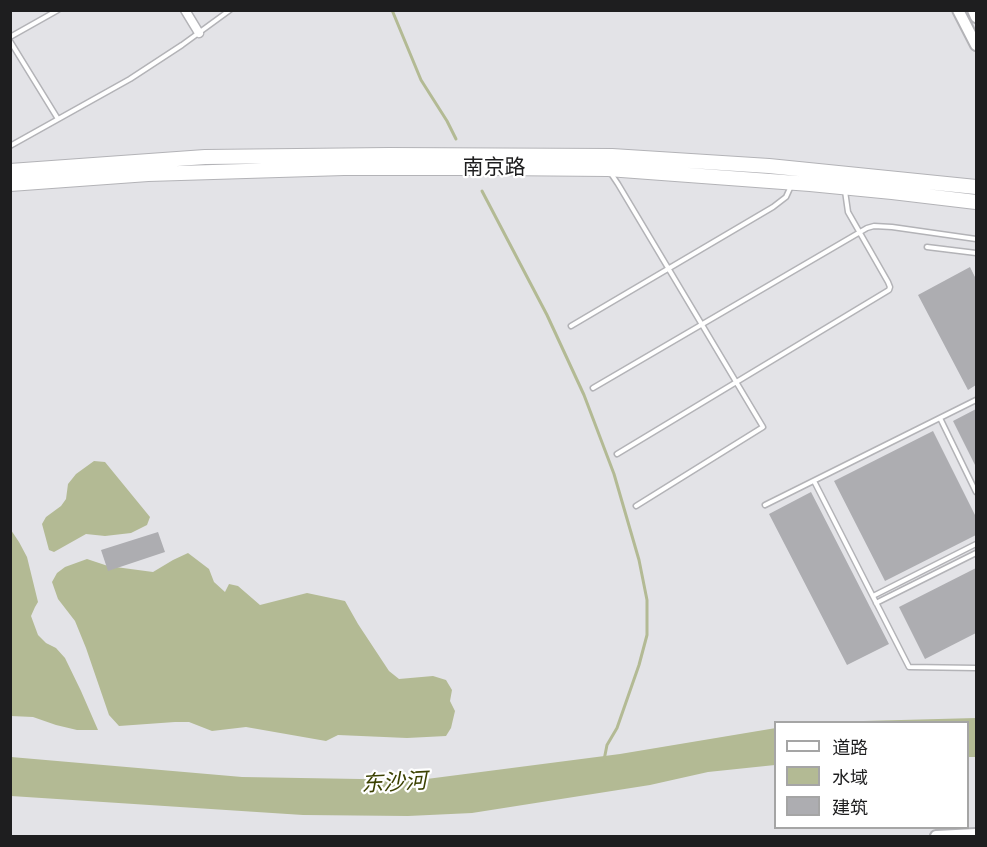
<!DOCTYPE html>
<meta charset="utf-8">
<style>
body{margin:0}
#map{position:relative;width:987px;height:847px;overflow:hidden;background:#e3e3e7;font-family:Quicksand,"Noto Sans SC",sans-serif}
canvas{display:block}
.frame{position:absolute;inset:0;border:12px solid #1e1e1f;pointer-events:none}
.legend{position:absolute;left:774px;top:721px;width:195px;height:108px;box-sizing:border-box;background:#fff;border:2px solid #a5a5a5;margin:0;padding:8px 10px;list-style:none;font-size:18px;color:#1e1e1f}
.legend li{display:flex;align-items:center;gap:12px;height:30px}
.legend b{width:30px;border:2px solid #a5a5a5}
</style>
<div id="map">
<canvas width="987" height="847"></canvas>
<div class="frame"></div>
<ul class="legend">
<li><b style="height:8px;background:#fff"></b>道路</li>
<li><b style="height:16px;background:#b3ba94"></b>水域</li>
<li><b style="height:16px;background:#adadb1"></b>建筑</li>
</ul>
</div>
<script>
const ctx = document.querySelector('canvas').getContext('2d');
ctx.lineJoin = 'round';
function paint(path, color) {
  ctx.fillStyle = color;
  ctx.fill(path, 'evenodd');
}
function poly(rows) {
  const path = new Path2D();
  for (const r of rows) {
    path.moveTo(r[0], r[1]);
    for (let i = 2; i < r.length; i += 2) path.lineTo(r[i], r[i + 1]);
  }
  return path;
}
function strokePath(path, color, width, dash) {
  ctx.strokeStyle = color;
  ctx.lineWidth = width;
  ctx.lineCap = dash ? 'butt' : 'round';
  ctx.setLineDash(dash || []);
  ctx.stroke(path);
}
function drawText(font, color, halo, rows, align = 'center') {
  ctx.font = font + ' Quicksand,"Noto Sans SC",sans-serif';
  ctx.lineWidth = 4.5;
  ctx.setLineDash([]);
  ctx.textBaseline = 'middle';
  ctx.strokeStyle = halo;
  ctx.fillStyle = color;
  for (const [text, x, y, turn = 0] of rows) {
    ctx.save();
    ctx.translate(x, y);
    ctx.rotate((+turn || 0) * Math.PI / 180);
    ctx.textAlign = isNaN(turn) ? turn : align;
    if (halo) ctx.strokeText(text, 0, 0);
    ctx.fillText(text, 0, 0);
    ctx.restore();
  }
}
paint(poly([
 [94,461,105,462,150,517,147,525,131,533,105,536,86,534,54,552,49,550,42,524,46,517,61,506,66,499,68,484,76,474],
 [11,530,19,542,27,557,38,602,35,607,31,616,38,635,46,643,56,648,65,658,81,691,98,730,77,730,56,725,33,717,11,716],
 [188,553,209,569,214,582,225,592,229,584,238,586,260,605,307,593,345,601,358,624,389,671,399,679,433,676,446,680,452,690,450,701,455,711,451,728,446,736,407,738,338,735,326,741,246,727,212,731,189,722,175,722,119,726,109,715,86,648,75,621,58,599,52,582,57,573,65,567,87,559,108,566,153,572,173,560],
 [976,718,976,757,968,757,968,722,826,722],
 [776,728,775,765,708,772,650,785,472,813,408,816,303,815,11,796,11,757,242,777,419,780,620,754]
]), '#b3ba94');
strokePath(poly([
 [392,10,421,80,447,121,456,139],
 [482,191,547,315,584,395,614,474,639,560,647,600,647,635,639,665,617,728,607,745,604,760]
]), '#b3ba94', 3);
paint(poly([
 [970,267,976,279,976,385,968,390,918,295],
 [976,409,976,467,953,421],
 [933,431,976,517,976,535,885,581,834,481],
 [811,492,889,644,847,665,769,514],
 [158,532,165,552,108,571,101,550],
 [976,568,976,633,925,659,899,607]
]), '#adadb1');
const service = poly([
 [10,37,58,10],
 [10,41,58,119],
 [10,146,130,79,182,45,230,10],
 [610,172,618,184,763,427,636,506],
 [927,247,976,253],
 [571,326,773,207,786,197,791,186],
 [593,388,867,228,874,226,892,227,976,239],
 [940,418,976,492],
 [617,454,889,290,890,287,888,282,848,212,845,191],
 [814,481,909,667,976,668],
 [765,505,976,400],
 [873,596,976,544],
 [876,603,976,553]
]);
const minor = poly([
 [185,10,199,33]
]);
const tertiary = poly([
 [958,10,976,45],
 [973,10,976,17],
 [936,836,976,834]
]);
const primary = poly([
 [10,171,205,157,389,155,612,156,769,166,976,187],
 [10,184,148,174,344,168,494,168,608,169,810,184,892,192,976,202]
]);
strokePath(service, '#b3b3b7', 7);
strokePath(minor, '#b3b3b7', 11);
strokePath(tertiary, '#b3b3b7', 14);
strokePath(primary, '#b3b3b7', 16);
strokePath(service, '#fff', 4);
strokePath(minor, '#fff', 8);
strokePath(tertiary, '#fff', 10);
strokePath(primary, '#fff', 14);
drawText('21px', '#1e1e1f', '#fff', [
 ["南京路",494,168]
]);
drawText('italic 22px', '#3b4100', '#fff', [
 ["东沙河",394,783,-3]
]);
</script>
